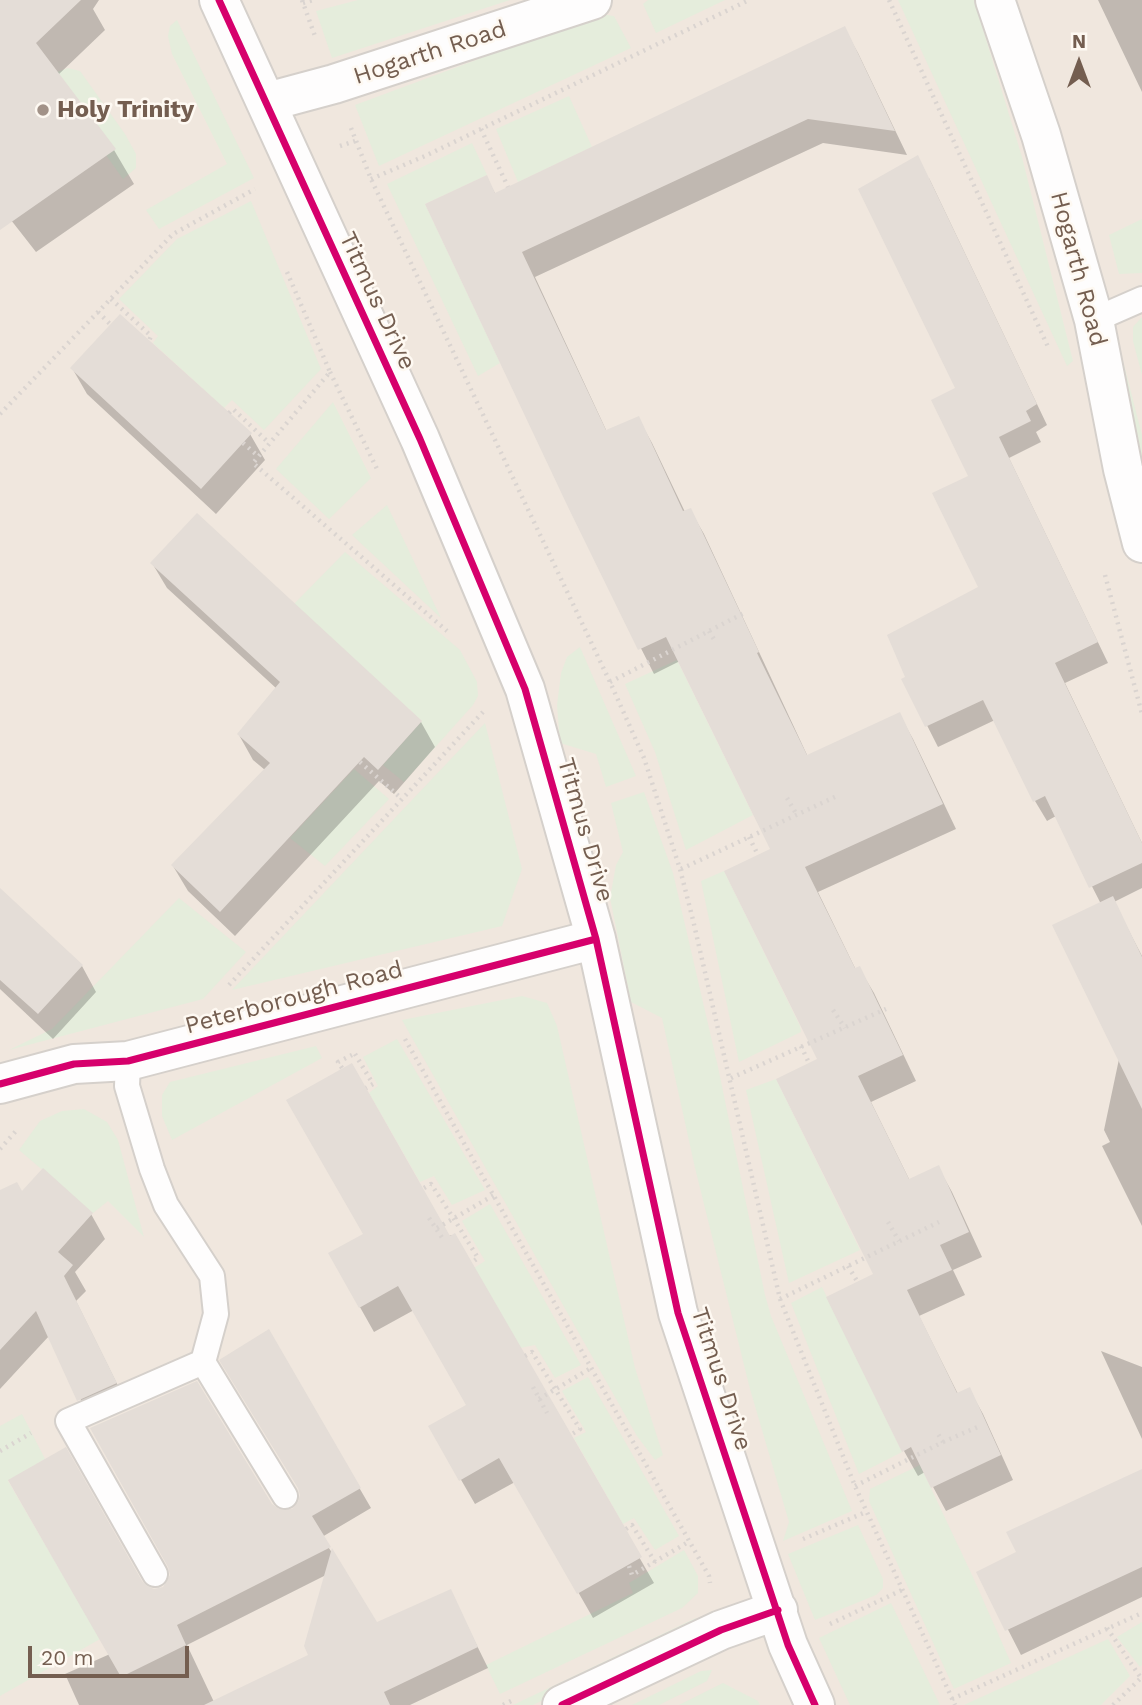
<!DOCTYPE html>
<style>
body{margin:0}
#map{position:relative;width:1142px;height:1705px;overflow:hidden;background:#f8f4f0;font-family:"Work Sans",sans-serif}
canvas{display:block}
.north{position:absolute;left:1044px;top:28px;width:70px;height:70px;-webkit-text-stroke:5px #fef9f2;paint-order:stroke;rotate:0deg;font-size:19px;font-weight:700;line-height:28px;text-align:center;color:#745e50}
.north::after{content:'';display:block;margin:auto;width:24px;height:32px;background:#745e50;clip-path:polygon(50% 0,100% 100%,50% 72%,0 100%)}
.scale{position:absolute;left:28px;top:1646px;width:161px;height:32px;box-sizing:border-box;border:4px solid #745e50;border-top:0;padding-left:9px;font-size:21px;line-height:24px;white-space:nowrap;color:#745e50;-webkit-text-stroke:5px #fef9f2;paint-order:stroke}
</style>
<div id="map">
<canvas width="1142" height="1705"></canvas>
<div class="north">N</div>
<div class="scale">20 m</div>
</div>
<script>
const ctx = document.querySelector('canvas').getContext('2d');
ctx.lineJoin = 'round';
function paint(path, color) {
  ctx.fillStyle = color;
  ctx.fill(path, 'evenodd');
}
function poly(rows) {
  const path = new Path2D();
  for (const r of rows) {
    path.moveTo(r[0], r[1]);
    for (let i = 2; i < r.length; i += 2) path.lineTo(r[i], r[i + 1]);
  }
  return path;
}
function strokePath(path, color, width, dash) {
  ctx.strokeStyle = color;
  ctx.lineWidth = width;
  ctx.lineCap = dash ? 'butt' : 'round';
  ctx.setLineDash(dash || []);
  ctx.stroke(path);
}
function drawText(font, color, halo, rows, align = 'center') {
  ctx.font = font + ' "Work Sans",sans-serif';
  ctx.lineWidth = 5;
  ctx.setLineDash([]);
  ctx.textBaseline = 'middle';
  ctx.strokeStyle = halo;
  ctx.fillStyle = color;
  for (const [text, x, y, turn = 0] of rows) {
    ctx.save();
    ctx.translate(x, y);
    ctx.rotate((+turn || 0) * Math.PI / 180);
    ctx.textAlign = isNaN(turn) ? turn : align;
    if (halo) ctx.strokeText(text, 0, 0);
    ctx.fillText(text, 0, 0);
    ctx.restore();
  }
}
paint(poly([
 [0,0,1142,0,1142,1705,0,1705]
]), '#f0e7de');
paint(poly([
 [358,0,510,0,332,58,316,11],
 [648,0,725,0,656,33,643,4],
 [898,0,974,0,1022,157,1073,361,1067,366],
 [600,14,614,16,631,48,379,166,355,105],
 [177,20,254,178,159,229,146,210,227,164,172,54,168,36,170,26],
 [68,68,80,71,125,134,136,154,136,168,123,179,106,155,57,72],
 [569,96,592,147,518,182,496,129],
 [472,143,487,175,425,204,500,363,478,376,387,184],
 [251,201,321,369,264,430,232,400,224,408,153,343,158,336,119,299,177,239],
 [1142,219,1142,273,1119,274,1109,235],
 [1142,317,1142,375,1133,341,1133,327],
 [1123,361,1142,435,1142,474,1113,365],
 [333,402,371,478,329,519,276,469],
 [387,505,441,618,352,535],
 [345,552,460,650,477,682,478,696,473,705,404,782,383,765,422,721,294,604],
 [580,647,636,776,606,787,596,754,560,743,557,705,561,673,567,657],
 [677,660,753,815,686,850,655,752,625,684],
 [485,723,522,869,502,926,232,990],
 [354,769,389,799,325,866,290,838],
 [644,792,673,873,718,1067,765,1295,771,1316,852,1511,783,1541,789,1522,750,1389,695,1168,662,1018,631,1002,610,898,616,865,623,852,611,803],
 [724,871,800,1026,801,1032,739,1062,701,881],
 [179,898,246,952,203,999,9,1050,52,1029],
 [522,996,547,1003,557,1026,635,1368,663,1455,655,1460,637,1436,402,1020],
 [397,1039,485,1190,452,1205,434,1176,420,1182,369,1093,378,1086,363,1057],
 [316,1046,322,1058,172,1140,162,1116,162,1095,170,1082],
 [776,1079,860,1250,789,1283,746,1090],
 [84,1109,107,1122,118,1140,144,1237,108,1201,93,1213,19,1150,40,1121,62,1111],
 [490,1204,581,1365,555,1378,535,1345,520,1348,474,1268,485,1261,462,1221],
 [822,1287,902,1452,859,1474,791,1303],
 [588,1377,679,1536,655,1550,634,1518,623,1524,574,1438,586,1432,562,1391],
 [22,1414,45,1459,8,1481,100,1639,0,1696,0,1426],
 [920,1465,972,1575,1011,1663,954,1689,869,1501,870,1489],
 [858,1525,883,1579,883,1588,876,1595,815,1620,788,1554],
 [684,1550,698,1576,698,1593,682,1608,500,1694,486,1665,633,1593,629,1583],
 [891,1603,940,1705,850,1705,819,1638],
 [696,1618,698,1627,533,1705,513,1705],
 [1142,1622,1142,1665,1140,1667,1117,1637],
 [1108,1639,1130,1676,1101,1705,964,1705],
 [712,1670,707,1681,659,1705,632,1705,701,1671],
 [723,1683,758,1701,760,1705,679,1705]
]), '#e5eddc');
paint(poly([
 [0,0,99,0,93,9,105,30,58,75,114,150,134,184,36,252,0,206],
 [1098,0,1142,0,1142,92],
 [844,28,858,53,907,155,823,143,535,277,607,432,638,418,652,443,685,512,690,510,704,534,808,757,899,714,913,739,956,829,818,892,856,970,859,968,874,993,916,1081,871,1102,910,1181,938,1167,952,1192,982,1257,953,1270,965,1295,919,1316,958,1394,969,1389,983,1414,1013,1480,946,1511,925,1472,918,1476,904,1451,828,1297,875,1274,819,1060,772,850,680,661,654,674,569,506,486,177,496,195],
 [929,178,1047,425,1036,432,1041,442,1009,458,1108,663,1065,683,1142,843,1142,888,1114,902,1142,956,1142,1226,1102,1146,1110,1142,1104,1130,1119,1059,1101,904,1056,816,1047,821,1035,801,995,720,938,747,904,680,980,588,971,476],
 [72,368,250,434,265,460,216,514,87,394],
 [152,563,421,722,435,747,394,794,379,781,235,936,188,891,173,866,265,770,253,760,239,735,277,689,167,588],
 [0,890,82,966,96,992,53,1039,0,989],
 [0,1192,22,1194,91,1214,105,1239,75,1272,86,1291,76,1301,129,1408,93,1424,49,1336,0,1389],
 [454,1235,654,1583,593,1618,515,1482,475,1504,430,1426,468,1406,414,1310,374,1332,330,1254],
 [268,1331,371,1508,322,1537,377,1624,450,1591,488,1668,410,1705,79,1705,65,1674,110,1654,141,1583,154,1591,164,1588,271,1505,276,1510,294,1510,302,1497],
 [326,1575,310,1656,214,1702,187,1645],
 [1101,1351,1142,1367,1142,1439],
 [1142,1471,1142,1597,1021,1655,979,1573,1018,1553]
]), '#0003');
paint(poly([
 [0,0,81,0,36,43,116,149,0,230],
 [845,26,895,131,808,119,522,252,606,430,639,416,683,511,691,508,759,652,757,653,807,755,900,712,943,804,805,867,855,968,860,966,903,1055,858,1076,909,1179,939,1165,969,1232,940,1245,952,1270,907,1290,957,1393,970,1387,1001,1455,931,1488,911,1447,902,1452,826,1297,873,1274,776,1079,817,1059,724,871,770,849,666,637,638,650,568,507,425,204,487,175,495,193],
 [918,155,1037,404,1026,411,1031,421,999,437,1098,642,1055,663,1142,843,1142,863,1089,888,1045,796,1033,802,983,700,925,727,901,679,905,677,887,635,978,587,932,493,968,476,931,400,955,388,858,189],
 [120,314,252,433,201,489,70,368],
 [197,513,422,721,378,770,364,757,220,912,171,865,270,763,237,734,280,682,150,563],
 [0,888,83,965,38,1014,0,980],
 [1113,896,1142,957,1142,1109,1052,925],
 [352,1063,450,1236,455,1233,642,1557,577,1594,499,1458,459,1481,428,1426,466,1405,398,1286,359,1308,328,1253,363,1234,286,1100],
 [43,1168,93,1213,58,1252,73,1265,64,1276,117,1383,77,1401,36,1311,0,1350,0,1190,17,1182,22,1191],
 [269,1329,361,1488,312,1516,331,1547,177,1625,186,1645,121,1677,8,1480,66,1447,142,1581,147,1586,154,1589,163,1587,170,1575,168,1567,90,1428,197,1381,272,1504,279,1509,292,1509,298,1502,300,1495,298,1488,219,1360],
 [1142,1469,1142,1567,1005,1631,976,1572,1016,1552,1006,1532],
 [332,1548,377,1622,451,1589,478,1647,384,1692,390,1705,204,1705,308,1655,304,1646]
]), '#e4ddd7');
const service = poly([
 [1094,320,1142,299],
 [128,1061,127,1086,152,1169,166,1205,212,1276,216,1314,203,1362,68,1421,155,1574],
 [203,1362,285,1496]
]);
const minor = poly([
 [219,0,420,439,525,689,596,939,678,1313,788,1645,815,1705],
 [995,0,1041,135,1094,320,1123,469,1142,543],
 [267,102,334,84,592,0],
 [0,1084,74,1064,128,1061,596,939],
 [562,1705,721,1630,778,1610]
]);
strokePath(service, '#d5d0cb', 28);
strokePath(minor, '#d5d0cb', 42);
strokePath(poly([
 [302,0,316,39],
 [889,0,1049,349],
 [303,3,313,0],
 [351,128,371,179,610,682,644,758,680,869,693,920,780,1299,855,1486,955,1705],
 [481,129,508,187],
 [340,146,355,141],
 [371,179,425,156,749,0],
 [287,272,330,372,253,463,447,631],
 [111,299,151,336,149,341],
 [98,312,111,325],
 [330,372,377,469],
 [229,413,233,409,269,443],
 [0,414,173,234,255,189],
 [243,443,258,456],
 [1105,575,1142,714],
 [709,631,715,641],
 [610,682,744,613],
 [360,762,402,799],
 [787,798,797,815],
 [749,837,758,855],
 [681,869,839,795],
 [229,985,483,712],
 [833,1010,845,1028],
 [405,1039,709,1576,710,1583],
 [801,1046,809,1063],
 [355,1054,373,1084,366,1088],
 [342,1068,338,1062,352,1055],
 [731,1078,886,1009],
 [0,1149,16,1131],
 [424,1188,431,1184,454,1219,478,1258,471,1263],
 [429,1218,443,1239],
 [888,1222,899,1241],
 [437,1228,494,1195],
 [848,1266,857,1281],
 [780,1299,939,1222],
 [525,1356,532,1352,580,1429,572,1434],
 [533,1387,547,1413],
 [539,1399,591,1368],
 [943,1442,980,1426],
 [0,1451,31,1433],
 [855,1486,943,1442,938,1434],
 [626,1529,632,1525,655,1562],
 [803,1539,866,1512],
 [629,1566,632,1575,690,1541],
 [830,1624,902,1590],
 [1107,1628,1141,1678],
 [952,1699,1142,1613],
 [503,1705,515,1699],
 [1113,1705,1141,1678]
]), '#dad4d0', 4.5, [2, 5]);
strokePath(service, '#fefdfd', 24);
strokePath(minor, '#fefdfd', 38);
strokePath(poly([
 [219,0,420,439,525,689,596,939,678,1313,788,1645,815,1705],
 [0,1084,74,1064,128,1061,596,939],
 [562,1705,721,1630,778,1610]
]), '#d6006c', 7);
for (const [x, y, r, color] of [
 [43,110,7,"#a29288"]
]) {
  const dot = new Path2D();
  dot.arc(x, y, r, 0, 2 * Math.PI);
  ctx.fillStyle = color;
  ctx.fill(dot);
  strokePath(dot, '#fef9f2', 2.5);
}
drawText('24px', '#745e50', '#fef9f2', [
 ["Hogarth Road",430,53,-18],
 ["Hogarth Road",1078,269,75],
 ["Titmus Drive",377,301,65],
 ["Titmus Drive",585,830,74],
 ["Peterborough Road",294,998,-15],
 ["Titmus Drive",721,1379,72]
]);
drawText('bold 24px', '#745e50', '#fef9f2', [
 ["Holy Trinity",57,110]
], 'left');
</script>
